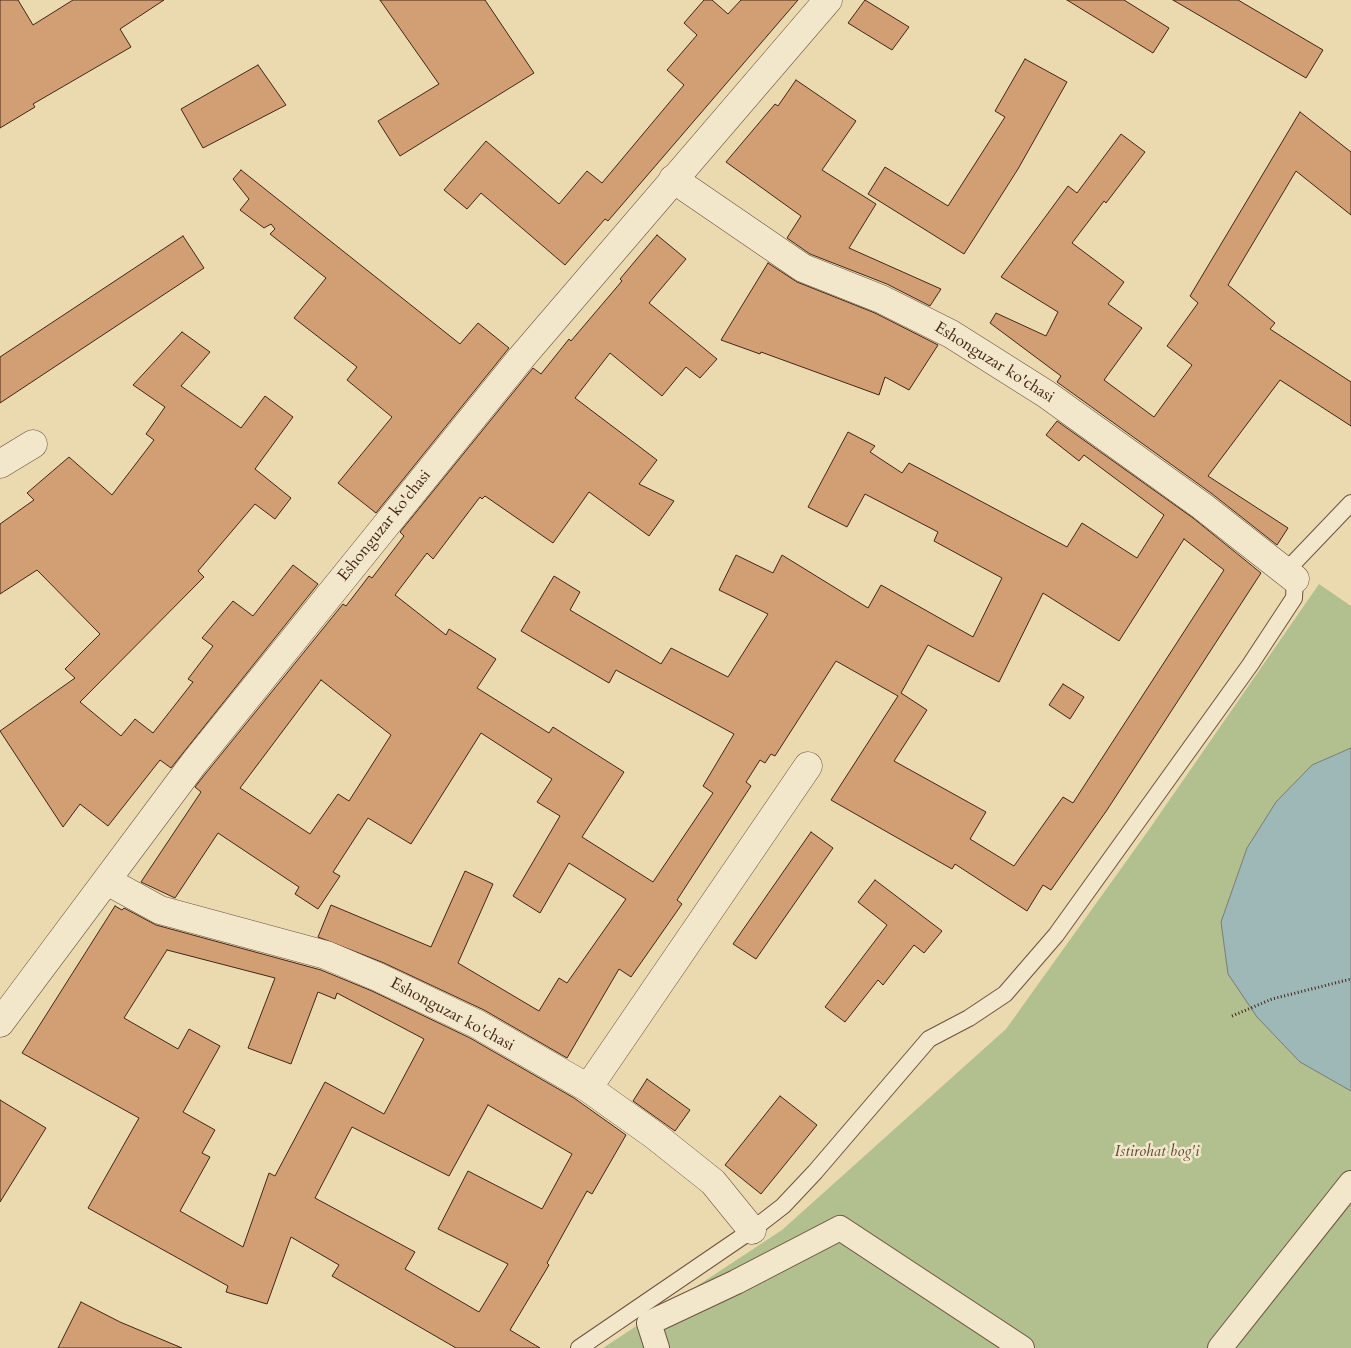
<!DOCTYPE html>
<style>
body{margin:0}
canvas{display:block;background:#ebd9af}
</style>
<canvas width="1351" height="1348"></canvas>
<script>
const ctx = document.querySelector('canvas').getContext('2d');
ctx.lineJoin = 'round';
function paint(path, color) {
  ctx.fillStyle = color;
  ctx.fill(path, 'evenodd');
}
function poly(rows) {
  const path = new Path2D();
  for (const r of rows) {
    path.moveTo(r[0], r[1]);
    for (let i = 2; i < r.length; i += 2) path.lineTo(r[i], r[i + 1]);
  }
  return path;
}
function strokePath(path, color, width, dash) {
  ctx.strokeStyle = color;
  ctx.lineWidth = width;
  ctx.lineCap = dash ? 'butt' : 'round';
  ctx.setLineDash(dash || []);
  ctx.stroke(path);
}
function drawText(font, color, halo, rows, align = 'center') {
  ctx.font = font + ' Cardo,serif';
  ctx.lineWidth = 5;
  ctx.setLineDash([]);
  ctx.textBaseline = 'middle';
  ctx.strokeStyle = halo;
  ctx.fillStyle = color;
  for (const [text, x, y, turn = 0] of rows) {
    ctx.save();
    ctx.translate(x, y);
    ctx.rotate((+turn || 0) * Math.PI / 180);
    ctx.textAlign = isNaN(turn) ? turn : align;
    if (halo) ctx.strokeText(text, 0, 0);
    ctx.fillText(text, 0, 0);
    ctx.restore();
  }
}
paint(poly([
 [1319,584,1351,606,1351,1348,603,1348,782,1230,1006,1029,1148,831]
]), '#b2c08f');
const water = poly([
 [1351,748,1351,1091,1300,1062,1257,1017,1228,974,1221,922,1247,848,1276,802,1312,765,1351,748]
]);
paint(water, '#9eb7b7');
strokePath(water, '#7a7d77', 1);
const building = poly([
 [0,0,18,0,33,25,73,0,164,0,120,29,131,47,33,104,35,107,0,128,0,0],
 [380,0,485,0,534,73,400,156,378,121,439,84,380,0],
 [704,0,712,0,728,14,741,0,798,0,608,221,605,219,565,265,481,193,467,209,444,190,486,141,559,204,587,171,602,183,684,85,667,70,697,35,684,23,704,0],
 [865,0,909,27,892,50,848,23,865,0],
 [1067,0,1124,0,1169,28,1153,53,1067,0],
 [1173,0,1238,0,1323,50,1306,78,1173,0],
 [1025,59,1067,82,1018,169,964,254,868,194,885,167,948,206,1005,117,995,111,1025,59],
 [258,65,286,105,203,148,181,109,258,65],
 [796,80,856,121,822,170,876,204,849,248,941,289,930,306,887,284,810,254,787,238,801,216,726,162,775,104,778,106,796,80],
 [1300,112,1351,152,1351,215,1296,171,1228,285,1275,323,1270,329,1351,382,1351,426,1280,380,1208,476,1288,528,1277,545,1211,493,1057,382,1061,376,990,323,996,313,1046,336,1058,312,1001,277,1068,186,1077,193,1121,134,1145,152,1106,203,1104,201,1072,243,1124,282,1108,304,1142,328,1104,380,1154,417,1192,365,1167,346,1198,303,1190,296,1300,112],
 [241,170,460,344,478,323,509,348,376,513,338,483,392,417,347,380,357,367,294,318,326,278,270,234,275,229,271,224,264,228,240,210,249,199,233,179,241,170],
 [657,235,686,259,649,303,717,359,700,378,686,367,662,396,610,353,575,398,657,460,639,484,674,501,649,536,589,492,553,543,485,496,482,499,480,497,433,559,427,553,395,595,446,635,449,629,496,659,477,688,549,733,553,727,624,772,582,837,653,882,713,793,703,786,734,734,616,670,609,683,521,631,554,576,580,592,570,610,661,664,671,648,728,677,768,614,719,590,736,555,773,573,782,555,868,608,881,585,973,637,1002,578,934,541,938,532,865,494,847,527,808,507,848,432,875,446,870,452,902,473,909,463,1067,547,1082,523,1137,558,1164,515,1084,455,1079,461,1046,435,1057,421,1193,518,1261,573,1107,810,1051,890,1043,885,1027,911,955,864,952,869,831,800,898,696,836,661,775,756,771,754,765,763,760,760,746,782,751,786,677,900,682,904,631,977,619,969,567,1058,484,1010,384,963,318,937,331,905,431,947,465,871,493,884,458,963,539,1011,559,978,567,983,626,899,569,863,540,913,513,896,560,816,537,802,552,779,481,733,411,844,368,818,333,872,340,876,318,909,295,894,299,887,218,833,175,898,141,882,201,792,195,787,206,773,343,604,346,606,369,576,372,578,404,536,400,532,533,368,541,374,569,339,571,341,622,281,620,279,657,235],
 [1184,539,1224,570,1073,803,1063,797,1014,866,970,839,986,812,894,761,927,710,901,693,928,645,999,682,1043,593,1119,641,1184,539],
 [321,680,391,735,349,801,338,794,310,834,240,788,321,680],
 [183,236,204,268,0,403,0,357,183,236],
 [768,263,797,282,875,313,938,345,909,390,885,377,879,395,761,352,760,354,721,340,768,263],
 [182,332,210,352,181,386,241,428,265,396,293,417,255,469,291,498,275,519,255,504,198,571,204,577,80,702,121,736,135,719,153,733,193,682,188,679,213,646,202,638,233,601,253,616,293,565,318,584,171,768,160,760,108,826,80,804,63,827,0,731,75,678,65,669,100,634,37,570,0,594,0,524,34,500,27,493,69,457,112,495,154,440,146,434,165,407,133,385,182,332],
 [1063,684,1084,697,1070,719,1049,705,1063,684],
 [811,832,833,848,756,959,733,944,811,832],
 [875,880,942,931,924,953,914,945,883,985,878,980,845,1022,825,1007,887,925,858,902,875,880],
 [115,906,122,910,124,908,156,925,321,970,372,991,470,1038,574,1098,626,1135,592,1194,587,1191,547,1263,549,1265,510,1330,540,1348,456,1348,332,1276,339,1265,291,1237,267,1304,226,1292,228,1286,88,1208,139,1118,22,1053,115,906],
 [167,950,275,978,248,1048,291,1064,318,992,335,999,337,993,424,1039,384,1114,325,1082,275,1176,269,1173,243,1247,180,1211,210,1157,202,1153,215,1130,183,1112,220,1046,189,1029,178,1049,124,1018,167,950],
 [488,1105,572,1154,542,1209,468,1171,438,1229,508,1264,479,1312,405,1269,415,1252,315,1198,352,1127,449,1176,488,1105],
 [647,1079,690,1110,675,1131,633,1101,647,1079],
 [780,1096,817,1125,761,1194,725,1165,780,1096],
 [0,1100,46,1128,0,1202,0,1100],
 [81,1302,120,1322,182,1348,58,1348,81,1302]
]);
paint(building, '#d29f74');
strokePath(building, '#432618', 1);
const service = poly([
 [1286,571,1351,503],
 [579,1348,752,1230,783,1206,815,1172,929,1039,969,1018,1005,994,1056,935,1250,665,1294,598,1295,579]
]);
const pedestrian = poly([
 [657,1348,649,1323,736,1282,840,1228,1022,1348],
 [1220,1348,1351,1183]
]);
const minor = poly([
 [673,179,803,268,881,299,951,334,1046,394,1202,506,1295,579],
 [0,464,33,444],
 [107,881,160,910,326,955,378,977,477,1024,588,1088,654,1135,713,1182,752,1230],
 [588,1088,808,766]
]);
const tertiary = poly([
 [0,1023,194,763,521,358,828,0]
]);
strokePath(service, '#6d533e', 18);
strokePath(pedestrian, '#6d533e', 26);
strokePath(minor, '#6d533e', 29);
strokePath(tertiary, '#6d533e', 29);
strokePath(poly([
 [1232,1016,1272,999,1351,979]
]), '#432618', 3, [1, 2.5]);
strokePath(service, '#f2e6cb', 16);
strokePath(pedestrian, '#f2e6cb', 24);
strokePath(minor, '#f2e6cb', 28);
strokePath(tertiary, '#f2e6cb', 28);
drawText('16px', '#432618', '#f2e6cb', [
 ["Eshonguzar ko'chasi",994,363,32],
 ["Eshonguzar ko'chasi",385,526,-51],
 ["Eshonguzar ko'chasi",452,1015,28]
]);
drawText('italic 16px', '#5f4c36', '#f2e6cb', [
 ["Istirohat bog'i",1157,1152]
]);
</script>
